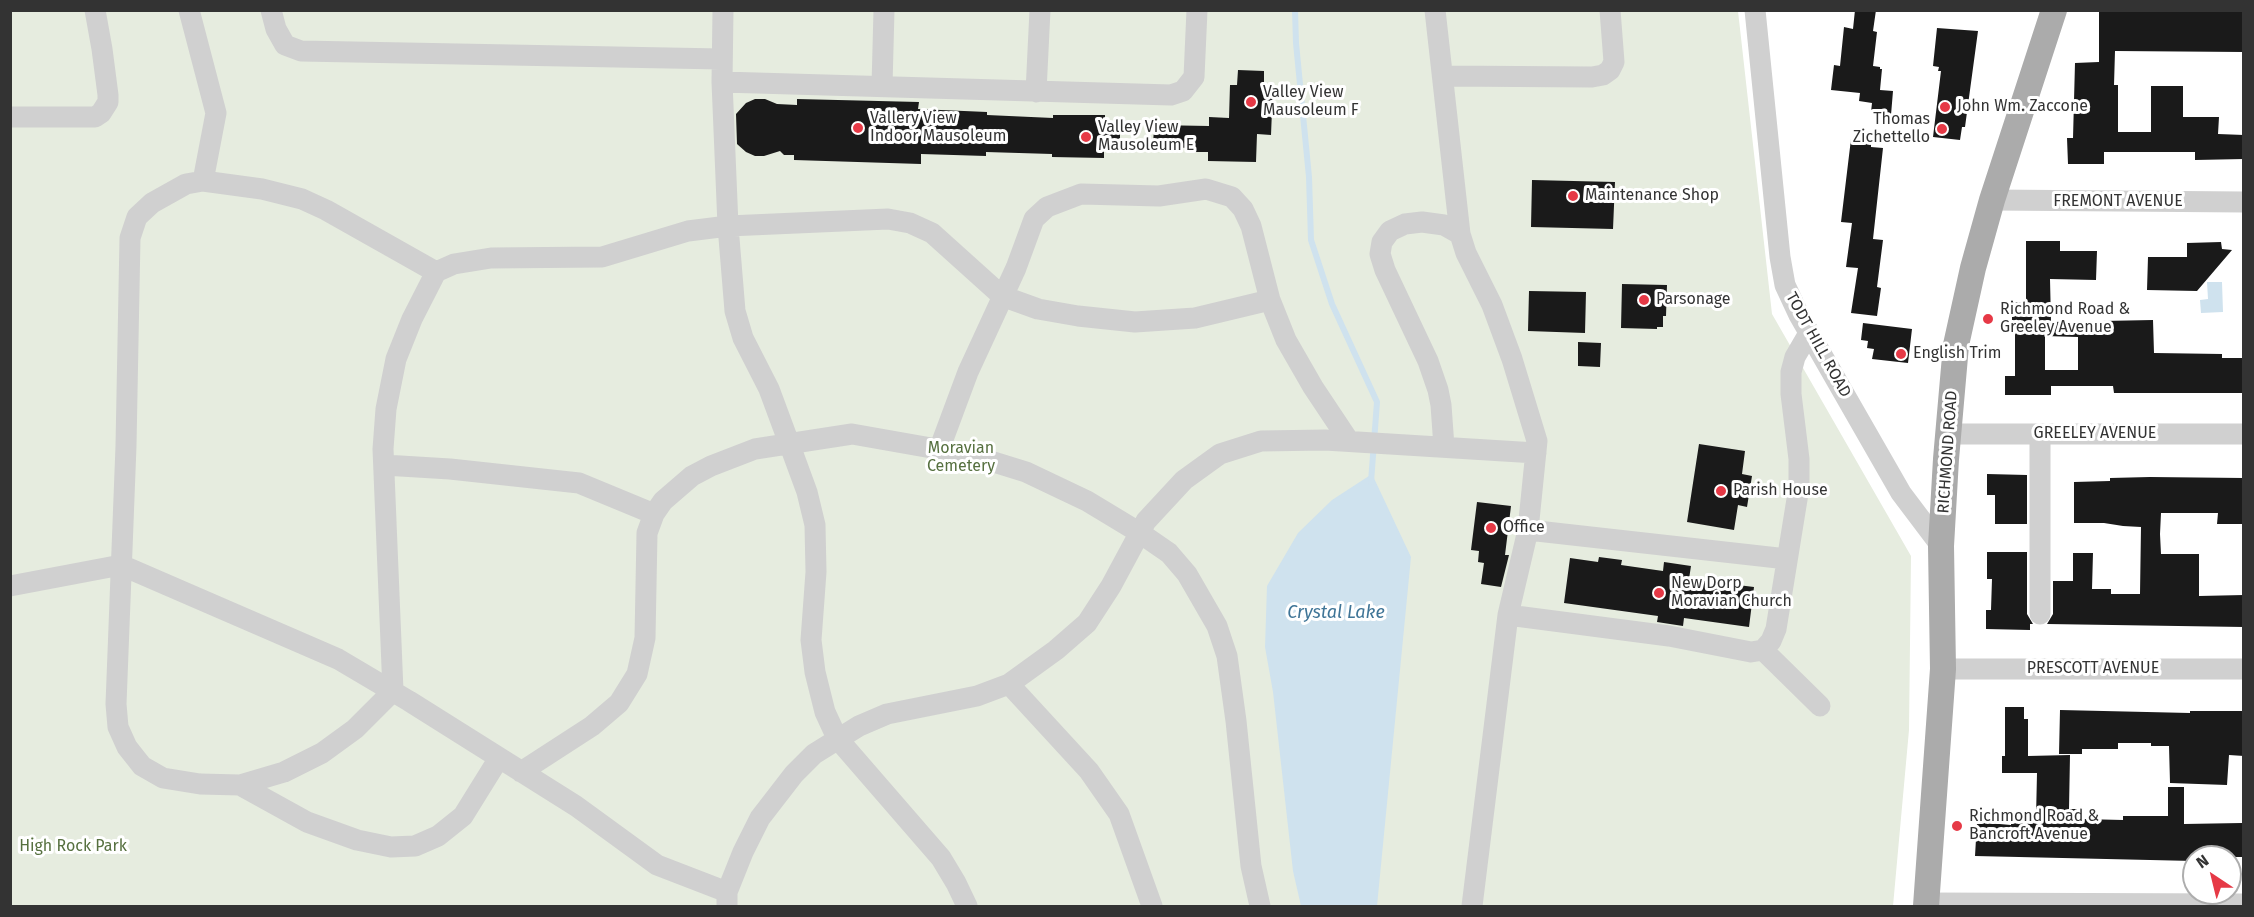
<!DOCTYPE html>
<style>
body{margin:0}
#map{position:relative;width:2254px;height:917px;overflow:hidden;background:#fff;font-family:"Fira Sans",sans-serif}
canvas{display:block}
.frame{position:absolute;inset:0;border:12px solid #333;pointer-events:none}
.north{position:absolute;left:2182px;top:845px;width:60px;height:60px;box-sizing:border-box;background:#fff;border:2px solid #adadad;border-radius:50%;rotate:325deg;font-size:16px;font-weight:700;line-height:24px;text-align:center;color:#333}
.north::after{content:'';display:block;margin:auto;width:21px;height:27px;background:#e63946;clip-path:polygon(50% 0,100% 100%,50% 72%,0 100%)}
</style>
<div id="map">
<canvas width="2254" height="917"></canvas>
<div class="frame"></div>
<div class="north">N</div>
</div>
<script>
const ctx = document.querySelector('canvas').getContext('2d');
ctx.lineJoin = 'round';
function paint(path, color) {
  ctx.fillStyle = color;
  ctx.fill(path, 'evenodd');
}
function poly(rows) {
  const path = new Path2D();
  for (const r of rows) {
    path.moveTo(r[0], r[1]);
    for (let i = 2; i < r.length; i += 2) path.lineTo(r[i], r[i + 1]);
  }
  return path;
}
function strokePath(path, color, width, dash) {
  ctx.strokeStyle = color;
  ctx.lineWidth = width;
  ctx.lineCap = dash ? 'butt' : 'round';
  ctx.setLineDash(dash || []);
  ctx.stroke(path);
}
function drawText(font, color, halo, rows, align = 'center') {
  ctx.font = font + ' "Fira Sans",sans-serif';
  ctx.lineWidth = 6;
  ctx.setLineDash([]);
  ctx.textBaseline = 'middle';
  ctx.strokeStyle = halo;
  ctx.fillStyle = color;
  for (const [text, x, y, turn = 0] of rows) {
    ctx.save();
    ctx.translate(x, y);
    ctx.rotate((+turn || 0) * Math.PI / 180);
    ctx.textAlign = isNaN(turn) ? turn : align;
    if (halo) ctx.strokeText(text, 0, 0);
    ctx.fillText(text, 0, 0);
    ctx.restore();
  }
}
paint(poly([
 [11,11,1738,11,1772,314,1911,556,1909,730,1893,906,11,906]
]), '#e6ecdf');
paint(poly([
 [2207,282,2222,282,2223,312,2201,313,2200,300,2208,299],
 [1372,474,1411,557,1377,906,1301,906,1293,871,1273,692,1265,647,1267,586,1298,533,1332,500]
]), '#cfe2ee');
strokePath(poly([
 [1295,10,1296,43,1309,177,1311,240,1332,304,1377,402,1371,482]
]), '#cfe2ee', 6);
paint(poly([
 [1855,10,1876,10,1873,31,1877,32,1873,66,1880,67,1880,69,1882,69,1880,90,1893,91,1891,115,1871,112,1872,103,1859,101,1860,93,1831,90,1834,65,1840,66,1844,27,1853,29],
 [2099,10,2244,12,2244,52,2115,51,2114,85,2118,85,2118,132,2151,132,2151,86,2183,86,2183,117,2219,117,2218,134,2244,135,2244,159,2195,160,2195,152,2104,152,2104,164,2068,164,2067,138,2073,138,2075,63,2099,62],
 [1937,28,1978,31,1965,127,1962,127,1960,140,1933,137,1941,71,1938,71,1939,67,1933,66],
 [1238,70,1264,71,1264,86,1273,86,1271,135,1257,134,1256,162,1208,161,1208,152,1193,152,1193,148,1153,147,1154,125,1209,126,1209,117,1229,118,1230,85,1237,85],
 [755,99,765,99,777,104,797,105,797,99,919,102,918,109,987,112,987,115,1053,118,1053,115,1105,115,1105,124,1120,124,1120,151,1104,150,1104,158,1052,157,1052,154,986,152,986,156,921,154,921,164,794,160,794,155,784,155,780,151,764,156,755,156,746,152,737,144,736,114,746,103],
 [1851,139,1871,141,1871,147,1883,148,1873,239,1883,240,1877,287,1881,288,1877,316,1851,313,1858,268,1846,267,1852,223,1841,222],
 [1532,180,1615,182,1613,229,1531,227],
 [2026,241,2060,241,2060,251,2097,251,2096,280,2050,279,2051,322,2153,320,2154,353,2222,354,2222,358,2244,358,2244,393,2114,393,2113,386,2051,386,2051,395,2005,395,2005,376,2015,376,2015,321,2012,321,2012,302,2026,302],
 [2045,336,2078,337,2078,370,2045,370],
 [2221,242,2222,249,2232,250,2197,291,2147,290,2148,257,2187,257,2187,243],
 [1622,284,1667,285,1666,316,1663,316,1663,327,1657,327,1657,329,1621,328],
 [1529,291,1586,292,1585,333,1528,331],
 [1863,323,1912,329,1908,363,1872,359,1874,349,1867,348,1868,341,1861,340],
 [1578,342,1601,343,1600,367,1578,366],
 [1699,444,1745,451,1742,474,1752,476,1747,507,1738,505,1734,530,1687,522],
 [1987,474,2027,475,2027,524,1995,524,1995,495,1987,495],
 [2150,477,2244,478,2244,524,2217,524,2218,513,2161,513,2160,534,2161,554,2199,554,2199,596,2244,595,2244,627,2047,624,2053,614,2053,581,2073,581,2073,553,2093,553,2092,589,2111,589,2111,594,2140,594,2141,527,2123,526,2104,523,2074,523,2074,482,2110,481,2110,478],
 [1477,502,1511,506,1505,555,1509,555,1501,587,1481,584,1484,563,1478,562,1479,551,1471,550],
 [1987,552,2027,552,2027,614,2033,624,2030,624,2030,630,1986,629,1986,610,1991,610,1992,579,1987,579],
 [1599,557,1622,560,1621,565,1663,571,1664,562,1691,566,1689,579,1754,587,1749,627,1684,618,1683,626,1657,622,1658,616,1564,603,1570,558,1598,562],
 [2005,707,2024,707,2024,719,2028,719,2028,756,2070,755,2069,809,2077,809,2077,812,2082,812,2082,819,2123,820,2123,816,2168,816,2168,787,2184,787,2184,824,2242,823,2243,857,2194,857,2194,861,1975,856,1977,822,2011,825,2011,818,2036,818,2037,773,2002,773,2002,756,2005,756],
 [2060,710,2190,713,2190,711,2244,711,2244,756,2229,755,2227,785,2170,783,2169,746,2151,746,2151,743,2118,743,2118,749,2082,749,2082,754,2059,754]
]), '#1a1a1a');
strokePath(poly([
 [189,10,216,113,203,181],
 [271,10,276,29,285,45,301,51,721,59],
 [723,10,722,82,728,226,735,311,743,338,769,389,789,443,807,492,815,525,816,572,811,640,815,672,825,712,837,738,941,858,956,883,967,906],
 [1435,10,1460,234],
 [1755,10,1780,257,1785,285,1799,315,1901,493,1941,546],
 [1443,76,1592,77,1603,75,1610,70,1614,62,1610,10],
 [722,82,1171,95,1183,91,1194,77,1197,10],
 [882,86,884,10],
 [1036,92,1040,10],
 [10,117,95,117,101,113,108,102,108,95,102,49,95,10],
 [203,181,262,189,302,199,326,210,436,272,412,319,396,359,386,409,383,449,393,691,355,729,322,753,284,772,240,785,200,784,163,778,142,766,127,747,118,727,116,704,126,446,130,238,137,217,152,203,186,184,203,181],
 [1992,200,2244,202],
 [436,272,454,264,491,258,602,257,688,231,728,226,888,219,910,223,932,233,1002,296,1038,309,1078,316,1135,322,1195,318,1270,300],
 [1947,434,2244,434],
 [1444,447,1441,405,1438,390,1428,361,1385,270,1380,254,1382,242,1390,231,1405,224,1422,222,1444,225,1460,234,1466,253,1492,305,1512,359,1537,441,1528,530,1508,615,1472,906],
 [939,450,968,372,1016,268,1034,219,1047,207,1081,194,1159,196,1206,189,1232,197,1243,209,1251,226,1270,300,1286,340,1313,387,1349,441],
 [384,465,450,469,579,483,654,514],
 [1528,530,1787,559],
 [10,586,121,565,338,659,409,701,576,806,657,865,727,892],
 [2040,614,2040,434],
 [1508,615,1669,636,1751,652,1763,650,1771,641,1776,629,1799,487,1799,459,1791,394,1791,372,1795,357,1809,333],
 [1763,650,1820,706],
 [1943,669,2244,669],
 [1009,684,1089,771,1119,814,1152,906],
 [521,772,592,726,619,703,637,674,645,638,647,533,654,514,663,501,692,476,711,466,755,449,852,434,971,455,1026,472,1087,501,1140,533,1169,553,1187,574,1217,626,1227,656,1236,721,1251,866,1260,906],
 [240,785,307,822,357,840,391,847,415,846,438,836,463,816,499,758],
 [1926,903,2244,904],
 [727,906,727,892,743,852,760,818,794,774,814,754,859,726,887,714,977,696,1009,684,1056,650,1087,623,1111,586,1146,521,1184,480,1220,454,1261,441,1325,440,1536,453]
]), '#d0d0d0', 21);
strokePath(poly([
 [1926,906,1943,669,1941,546,1946,459,1956,345,1973,268,1992,200,2054,10]
]), '#ababab', 26);
for (const [x, y, r, color] of [
 [1251,102,6,"#e63946"],
 [1945,107,6,"#e63946"],
 [858,128,6,"#e63946"],
 [1942,129,6,"#e63946"],
 [1086,137,6,"#e63946"],
 [1573,196,6,"#e63946"],
 [1644,300,6,"#e63946"],
 [1988,319,6,"#e63946"],
 [1901,354,6,"#e63946"],
 [1721,491,6,"#e63946"],
 [1491,528,6,"#e63946"],
 [1659,593,6,"#e63946"],
 [1957,826,6,"#e63946"]
]) {
  const dot = new Path2D();
  dot.arc(x, y, r, 0, 2 * Math.PI);
  ctx.fillStyle = color;
  ctx.fill(dot);
  strokePath(dot, '#fff', 2);
}
drawText('16px', '#333', '#fff', [
 ["Valley View",1263,93],
 ["Mausoleum F",1263,111],
 ["John Wm. Zaccone",1957,107],
 ["Vallery View",870,119],
 ["Indoor Mausoleum",870,137],
 ["Thomas",1930,120,"right"],
 ["Zichettello",1930,138,"right"],
 ["Valley View",1098,128],
 ["Mausoleum E",1098,146],
 ["Maintenance Shop",1585,196],
 ["Parsonage",1656,300],
 ["Richmond Road &",2000,310],
 ["Greeley Avenue",2000,328],
 ["English Trim",1913,354],
 ["Parish House",1733,491],
 ["Office",1503,528],
 ["New Dorp",1671,584],
 ["Moravian Church",1671,602],
 ["Richmond Road &",1969,817],
 ["Bancroft Avenue",1969,835]
], 'left');
drawText('16px', '#333', '#fff', [
 ["FREMONT AVENUE",2118,202],
 ["TODT HILL ROAD",1818,345,61],
 ["GREELEY AVENUE",2095,434],
 ["RICHMOND ROAD",1948,452,-86],
 ["PRESCOTT AVENUE",2093,669]
]);
drawText('16px', '#56703f', '#fff', [
 ["Moravian",961,449],
 ["Cemetery",961,467],
 ["High Rock Park",73,847]
]);
drawText('italic 18px', '#3f7597', '#fff', [
 ["Crystal Lake",1336,613]
]);
</script>
